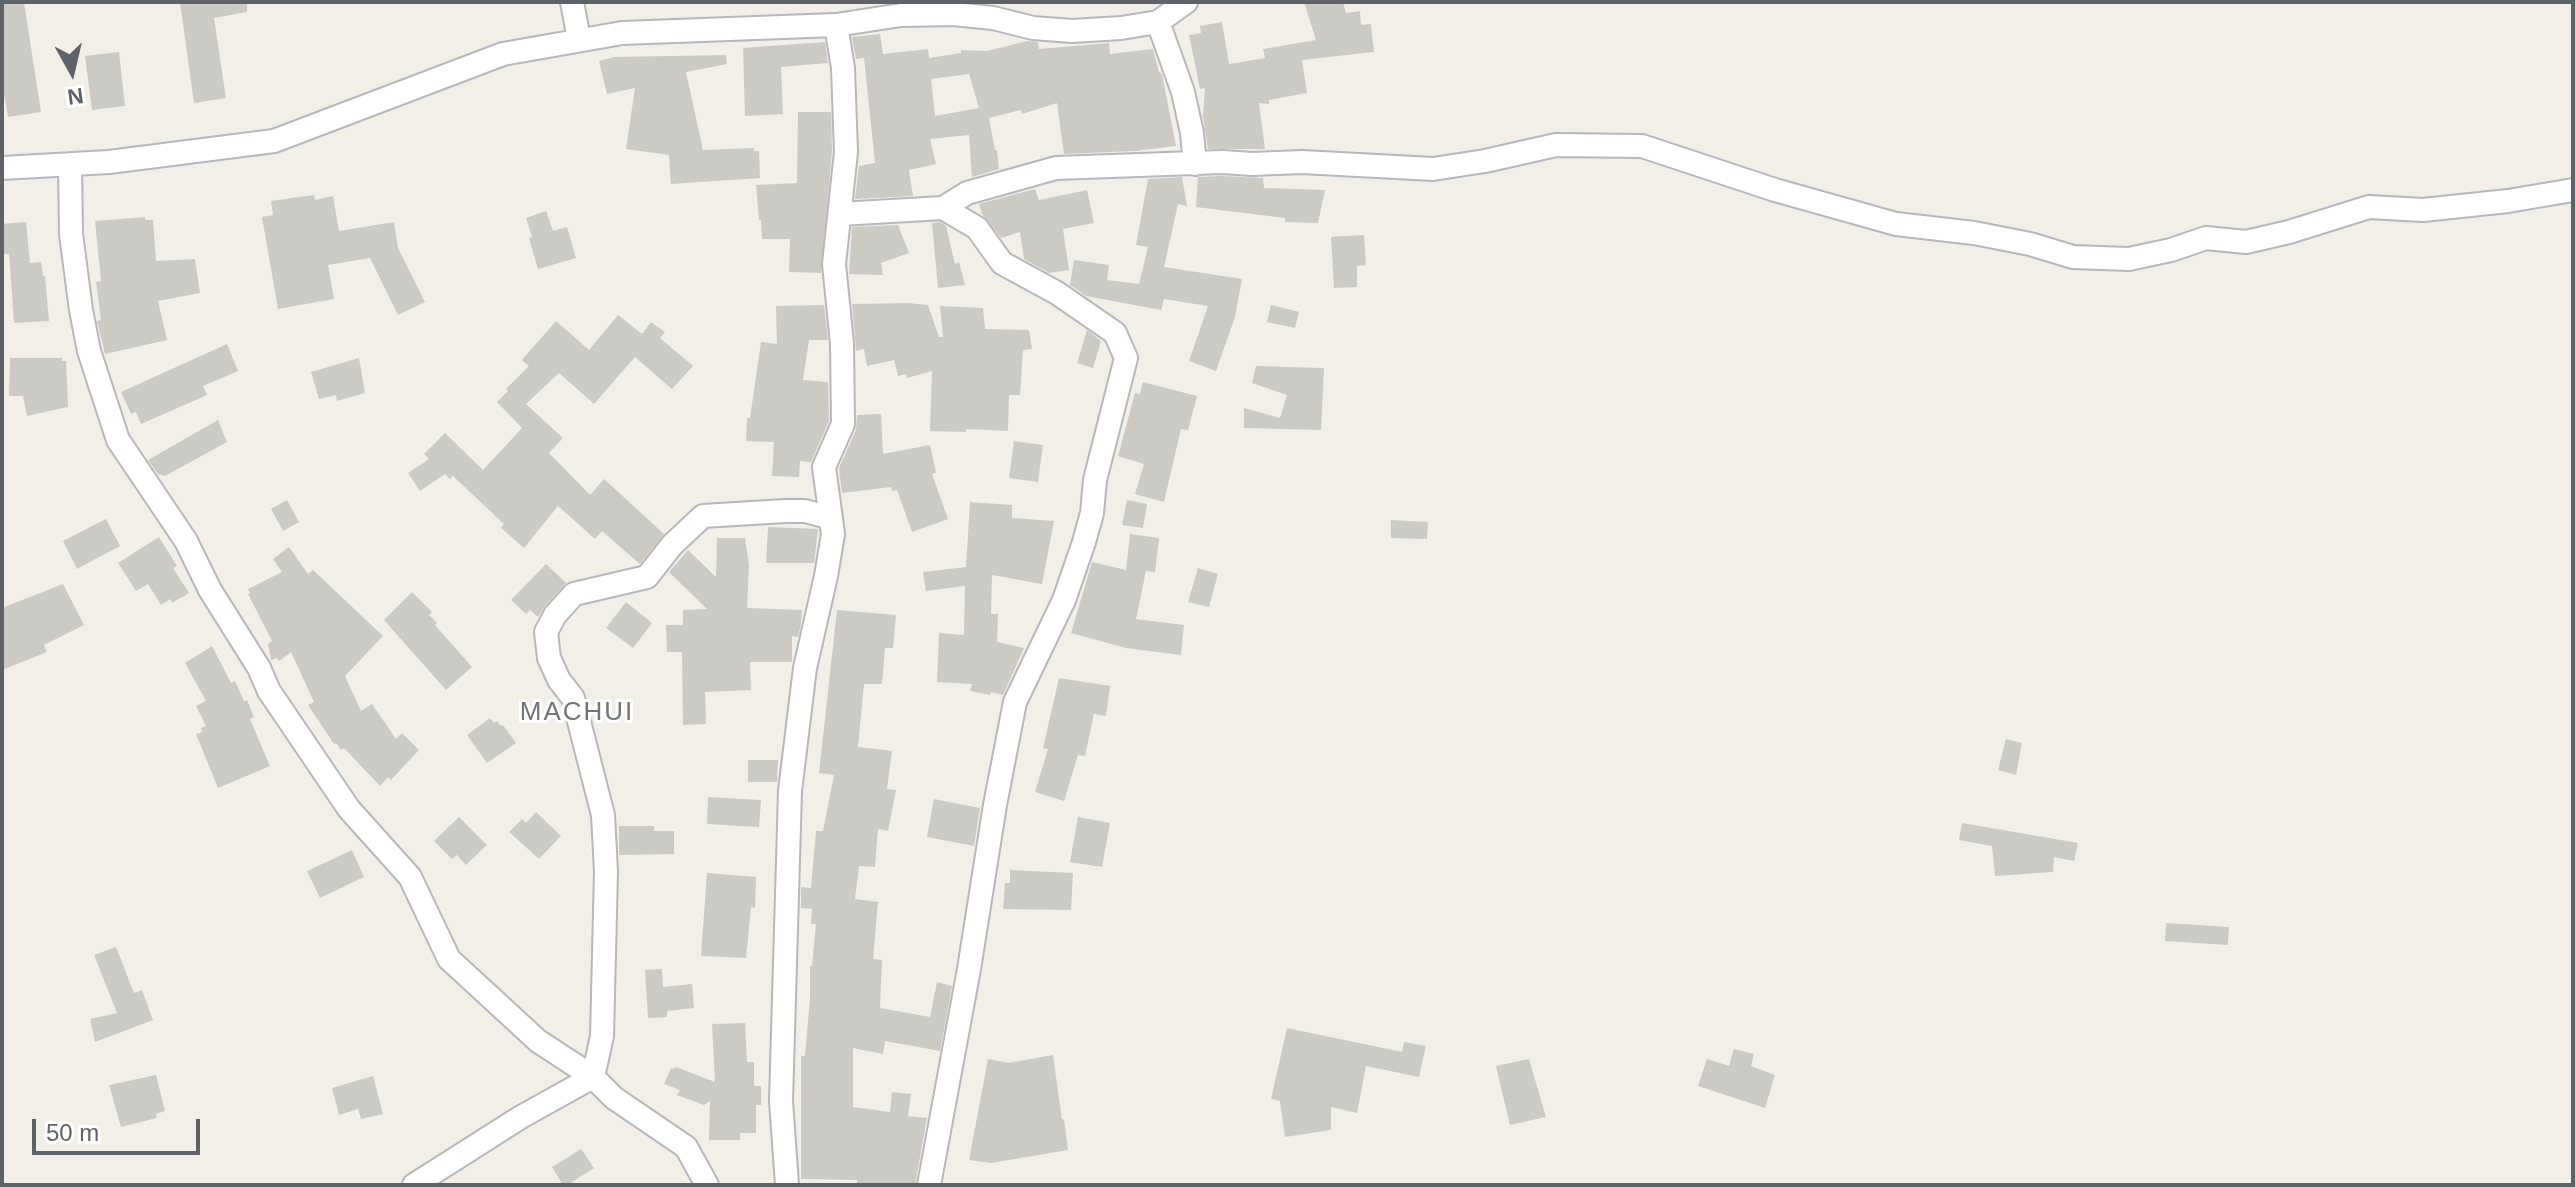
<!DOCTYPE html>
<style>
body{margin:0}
#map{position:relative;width:2575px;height:1187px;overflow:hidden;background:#f1efe8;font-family:Helvetica,sans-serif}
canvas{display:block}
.frame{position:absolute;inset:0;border:4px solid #5f6368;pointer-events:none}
.north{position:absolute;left:32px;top:32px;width:80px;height:80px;-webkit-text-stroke:6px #fff;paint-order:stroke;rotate:172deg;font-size:22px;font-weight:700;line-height:32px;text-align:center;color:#5f6368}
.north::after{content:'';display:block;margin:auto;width:28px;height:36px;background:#5f6368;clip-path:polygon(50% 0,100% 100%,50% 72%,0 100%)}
.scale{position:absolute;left:32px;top:1119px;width:168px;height:36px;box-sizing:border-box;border:4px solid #5f6368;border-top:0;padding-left:10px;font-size:24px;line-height:28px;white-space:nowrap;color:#5f6368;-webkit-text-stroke:6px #fff;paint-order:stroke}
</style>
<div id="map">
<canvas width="2575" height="1187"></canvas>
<div class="frame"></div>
<div class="north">N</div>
<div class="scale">50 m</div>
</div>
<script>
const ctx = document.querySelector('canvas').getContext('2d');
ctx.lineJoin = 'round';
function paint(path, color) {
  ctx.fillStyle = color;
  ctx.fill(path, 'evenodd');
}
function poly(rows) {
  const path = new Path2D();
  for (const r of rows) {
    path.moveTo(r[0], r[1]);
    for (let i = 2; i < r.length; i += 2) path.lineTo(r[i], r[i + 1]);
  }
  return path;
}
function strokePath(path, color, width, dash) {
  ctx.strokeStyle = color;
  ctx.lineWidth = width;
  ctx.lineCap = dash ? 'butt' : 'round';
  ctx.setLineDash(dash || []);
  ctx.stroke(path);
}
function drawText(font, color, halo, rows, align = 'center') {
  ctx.font = font + ' Helvetica,sans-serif';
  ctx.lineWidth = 6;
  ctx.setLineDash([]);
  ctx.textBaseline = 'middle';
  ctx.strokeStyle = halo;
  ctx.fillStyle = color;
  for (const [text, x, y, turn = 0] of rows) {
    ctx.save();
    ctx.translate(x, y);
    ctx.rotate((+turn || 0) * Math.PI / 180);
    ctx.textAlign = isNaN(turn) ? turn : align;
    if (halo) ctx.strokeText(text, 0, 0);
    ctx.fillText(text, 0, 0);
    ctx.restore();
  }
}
paint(poly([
 [2,2,24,2,41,112,8,117,2,82],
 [180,2,247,2,247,12,214,18,226,98,194,103],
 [1304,2,1343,2,1346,13,1360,11,1361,25,1371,24,1374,52,1302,60,1307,93,1269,100,1269,104,1259,103,1265,149,1208,149,1203,117,1205,88,1200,89,1189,35,1201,33,1200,26,1222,22,1229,64,1265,58,1263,49,1316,40],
 [880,34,883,54,928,49,929,58,961,53,961,50,987,51,1027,41,1038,42,1039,49,1109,43,1110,54,1153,49,1159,72,1162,74,1176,146,1135,151,1064,154,1057,103,1022,114,1021,110,989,118,995,150,997,150,999,169,972,177,969,135,930,139,936,164,909,170,913,196,855,199,859,166,875,163,864,58,856,59,852,37],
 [969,74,979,108,935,116,931,79],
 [825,42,828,63,781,67,783,114,745,116,743,48],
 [119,52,125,106,92,110,85,56],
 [726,55,727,64,686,72,703,150,754,148,754,151,759,151,760,178,671,184,669,155,626,149,635,88,607,94,599,61,614,57],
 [798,112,831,112,832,152,821,273,789,272,790,239,762,239,761,220,759,220,756,185,797,183],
 [1222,176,1263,178,1264,188,1325,190,1318,223,1285,222,1285,218,1196,207,1198,177],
 [1182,177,1187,206,1178,204,1164,267,1242,279,1235,317,1216,371,1189,361,1208,306,1164,299,1161,310,1086,296,1070,285,1074,260,1109,265,1107,280,1139,284,1148,247,1136,245,1148,179],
 [1035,189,1039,200,1087,190,1094,223,1063,229,1069,270,1049,273,1024,259,1020,232,1001,238,982,214,979,204],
 [314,195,315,200,333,196,339,231,394,222,398,248,425,302,398,315,370,258,328,265,334,299,278,309,262,217,273,215,271,201],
 [546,211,553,231,567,227,576,258,538,269,529,238,532,237,526,218],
 [145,217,145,220,153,220,156,261,195,259,200,293,158,301,167,340,105,354,97,321,101,320,96,282,101,281,95,221],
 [26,222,30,263,41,262,43,276,45,276,49,321,14,323,9,254,4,254,2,224],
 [940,222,946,226,955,264,959,262,965,285,938,288,932,223],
 [898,225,909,253,881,263,883,275,849,274,852,227],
 [1364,235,1366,265,1357,266,1357,287,1334,288,1331,237],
 [908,303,928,305,939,337,943,337,940,306,983,308,985,329,1029,330,1032,349,1023,350,1020,395,1009,395,1008,431,966,429,966,432,930,431,932,371,907,378,906,374,898,376,894,360,867,366,864,349,856,351,852,304],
 [824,305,828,340,809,340,803,380,828,382,829,421,811,462,800,461,799,477,772,476,774,442,746,441,747,418,750,418,761,342,777,344,776,306],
 [1271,305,1299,312,1295,328,1267,322],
 [618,315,642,334,651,322,665,332,660,338,693,366,672,389,635,357,594,404,559,373,526,404,563,438,549,453,590,495,604,479,664,534,640,564,602,531,595,539,558,506,524,548,501,528,504,524,453,476,450,479,445,474,420,491,408,473,429,459,424,454,445,433,483,470,522,428,497,402,508,391,506,389,529,366,522,360,556,321,589,350],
 [1087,330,1101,341,1093,368,1077,363],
 [227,344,238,371,203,386,207,395,141,424,136,412,131,414,121,392],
 [10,358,62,358,62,361,66,361,68,407,27,416,23,396,9,396],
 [359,358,365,393,337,401,336,395,319,399,311,372],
 [1256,366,1324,368,1321,430,1244,428,1244,408,1280,418,1287,395,1252,383],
 [1143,382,1197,396,1188,430,1181,429,1164,502,1135,494,1144,464,1118,456,1135,393,1140,394],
 [881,414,883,454,930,445,936,473,932,474,948,519,912,532,897,490,892,491,891,487,842,493,839,468,856,430,857,415],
 [218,420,227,442,165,476,158,474,148,460],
 [1014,441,1043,445,1038,482,1009,478],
 [287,500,299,522,283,531,271,509],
 [1127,500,1147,504,1143,528,1122,525],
 [970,502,1012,505,1012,518,1054,521,1042,584,992,575,991,614,998,614,997,642,1024,648,1003,695,991,692,990,695,970,691,972,684,937,682,939,633,964,635,965,586,926,591,923,572,966,567],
 [106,519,120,546,77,569,63,541],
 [1391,520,1428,522,1427,539,1391,538],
 [768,527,818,529,814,563,766,563],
 [1130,534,1159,538,1155,572,1146,571,1136,619,1184,625,1181,655,1126,648,1071,633,1092,562,1126,570],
 [159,537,177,566,173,568,189,593,172,603,170,599,161,605,148,584,136,591,118,563],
 [717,538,745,538,749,565,747,608,802,610,801,624,798,637,792,636,792,662,750,662,751,690,705,692,706,724,683,725,682,652,667,652,666,625,683,625,683,610,707,609,669,572,688,550,716,577],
 [289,547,308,574,313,570,383,636,345,676,361,711,372,704,396,739,402,733,419,750,391,780,388,777,380,786,344,748,341,750,336,743,334,744,308,705,314,702,291,652,279,661,277,658,271,660,268,644,272,641,248,594,250,593,248,589,282,572,273,559],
 [546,564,566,583,545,606,538,617,530,610,526,614,511,600],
 [1198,568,1218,574,1209,607,1188,602],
 [63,584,84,625,44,645,47,652,2,670,2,608],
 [412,592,432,612,429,615,437,623,435,625,472,667,446,690,384,620],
 [626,602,652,623,633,648,606,628],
 [837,610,896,615,893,648,885,648,882,684,864,684,858,747,892,751,887,789,896,790,888,831,878,829,875,867,859,866,855,899,878,902,873,959,882,960,880,1008,930,1017,937,982,952,986,940,1051,885,1041,883,1054,853,1048,853,1107,890,1112,892,1092,911,1094,908,1116,927,1118,915,1185,857,1185,857,1180,801,1179,801,1056,805,1056,810,998,810,966,812,966,816,924,811,924,812,909,801,908,801,887,811,888,816,831,823,831,834,775,819,773],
 [212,646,231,683,235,681,244,701,247,700,254,717,250,719,270,766,218,788,196,734,202,732,201,728,206,726,196,706,206,701,185,663],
 [1059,678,1110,686,1106,716,1094,714,1085,756,1078,755,1064,801,1035,792,1048,749,1043,748],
 [490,718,494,723,497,721,501,726,503,725,516,743,487,763,467,735],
 [2006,739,2022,743,2016,775,1998,770],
 [748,760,778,760,777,782,748,782],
 [708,797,761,800,759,827,707,824],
 [934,799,980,808,974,846,927,837],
 [536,812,561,836,539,859,509,832,522,819,526,823],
 [459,817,487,845,466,865,457,855,452,859,434,841],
 [1078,817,1110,823,1102,867,1070,862],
 [1962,823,2078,843,2074,861,2054,857,2053,872,1995,876,1992,846,1959,840],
 [619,826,654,826,654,831,674,831,674,854,619,855],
 [352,850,364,877,320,898,307,871],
 [1010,870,1073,873,1071,910,1003,909,1005,883,1010,883],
 [707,873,756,877,755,908,751,907,746,958,701,956],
 [2166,923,2229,927,2228,945,2165,941],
 [116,947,134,993,142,990,153,1020,95,1042,90,1019,117,1013,94,955],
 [662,969,663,987,692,984,694,1008,667,1011,667,1017,648,1018,645,970],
 [745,1023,747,1062,754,1062,754,1086,761,1086,761,1105,756,1105,756,1133,740,1133,740,1140,709,1140,710,1101,704,1105,677,1095,680,1090,664,1084,671,1068,674,1069,676,1067,715,1082,712,1024],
 [1287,1028,1402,1052,1404,1042,1426,1046,1419,1077,1366,1066,1357,1113,1331,1107,1331,1130,1285,1137,1280,1101,1271,1099],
 [1734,1049,1754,1054,1751,1066,1775,1075,1765,1108,1698,1086,1707,1059,1729,1066],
 [1053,1055,1062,1120,1064,1119,1068,1150,991,1163,969,1160,988,1059,1008,1063],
 [1529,1059,1546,1117,1510,1125,1496,1066],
 [156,1075,165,1111,156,1114,157,1118,121,1127,109,1085],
 [373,1076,383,1114,361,1119,358,1109,339,1115,332,1088],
 [581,1149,594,1168,567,1185,563,1185,552,1167]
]), '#cccac5');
const minor = poly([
 [572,2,579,39],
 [1158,22,1183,92,1192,133,1195,164],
 [70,164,71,234,81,310,89,351,118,440,186,541,210,590,259,668,269,691,349,809,410,877,449,959,538,1041,593,1077,614,1098,686,1147,707,1185],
 [2,168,109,162,274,141,503,54,622,33,836,25,901,15,953,14,993,18,1033,28,1072,31,1121,28,1158,22,1186,2],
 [943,208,967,193,1056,168,1222,162,1252,164,1302,162,1433,169,1485,161,1556,145,1642,146,1775,190,1896,224,1974,233,2030,244,2073,257,2129,259,2171,250,2206,238,2246,242,2289,232,2369,207,2423,210,2508,201,2573,190],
 [840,214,943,208,977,228,1002,263,1057,293,1115,333,1126,358,1095,480,1092,513,1084,542,1064,600,1015,702,995,805,969,969,929,1185],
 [414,1185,521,1117,593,1077,602,1036,606,871,603,815,573,698,559,680,549,658,546,632,555,615,574,594,647,577,672,545,703,516,785,511,805,511,831,518],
 [787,1185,781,1101,790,791,805,668,826,576,833,534,824,467,843,424,842,344,834,264,846,152,843,68,836,25]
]);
strokePath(minor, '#b5b8bc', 26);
strokePath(minor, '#fff', 22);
ctx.letterSpacing = '2px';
drawText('26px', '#70757a', '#fff', [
 ["MACHUI",577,713]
]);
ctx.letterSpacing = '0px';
</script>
